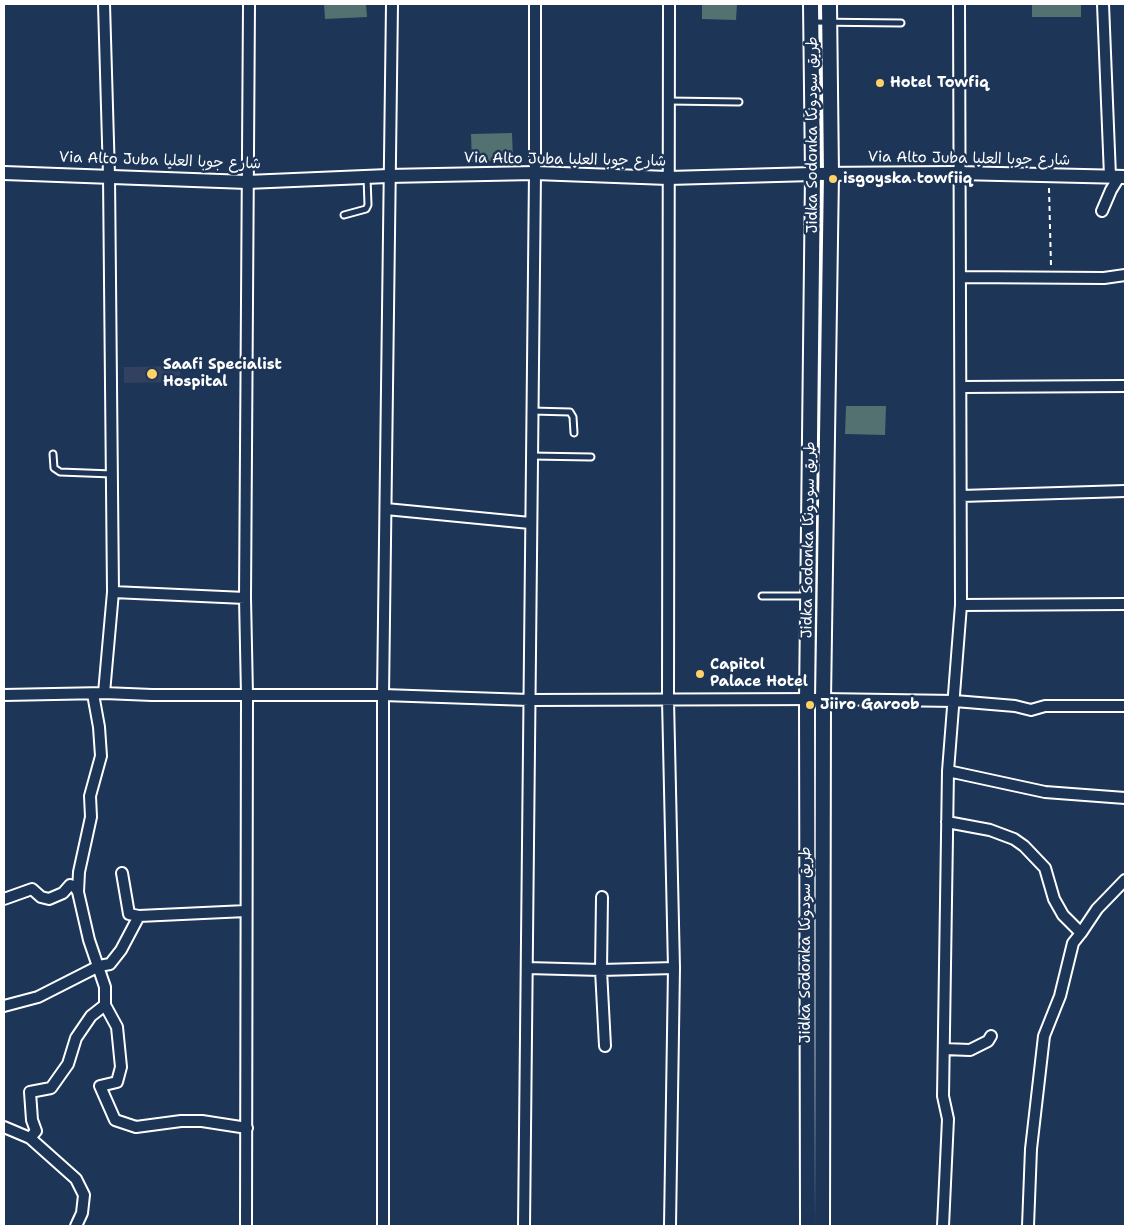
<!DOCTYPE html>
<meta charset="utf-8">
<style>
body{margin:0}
#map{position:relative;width:1129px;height:1230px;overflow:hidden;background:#1d3557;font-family:"Shantell Sans",sans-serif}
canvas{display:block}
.frame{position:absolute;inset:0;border:5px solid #fff;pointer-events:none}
</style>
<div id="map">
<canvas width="1129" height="1230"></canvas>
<div class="frame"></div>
</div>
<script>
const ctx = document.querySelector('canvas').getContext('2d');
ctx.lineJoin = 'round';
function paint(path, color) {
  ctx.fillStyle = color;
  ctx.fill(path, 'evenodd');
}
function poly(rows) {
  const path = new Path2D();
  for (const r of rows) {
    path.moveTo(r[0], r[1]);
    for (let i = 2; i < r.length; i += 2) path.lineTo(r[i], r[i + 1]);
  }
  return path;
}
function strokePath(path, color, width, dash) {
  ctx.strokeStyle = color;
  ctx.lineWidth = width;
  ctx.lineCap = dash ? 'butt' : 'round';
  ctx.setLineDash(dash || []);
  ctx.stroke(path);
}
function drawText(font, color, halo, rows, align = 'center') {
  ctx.font = font + ' "Shantell Sans","Playpen Sans Arabic",sans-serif';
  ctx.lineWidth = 5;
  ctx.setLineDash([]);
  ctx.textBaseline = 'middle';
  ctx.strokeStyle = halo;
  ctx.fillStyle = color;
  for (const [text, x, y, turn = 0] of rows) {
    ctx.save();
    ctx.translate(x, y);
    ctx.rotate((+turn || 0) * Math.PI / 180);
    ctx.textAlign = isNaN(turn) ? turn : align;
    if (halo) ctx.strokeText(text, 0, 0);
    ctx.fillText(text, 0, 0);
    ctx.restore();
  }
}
paint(poly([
 [180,366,180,382,124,383,124,367]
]), '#32415f');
paint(poly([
 [324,4,366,4,367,17,325,19],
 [702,4,737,4,736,20,702,19],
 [1032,4,1081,4,1081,17,1032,17],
 [512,133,513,160,472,162,471,134],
 [846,406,886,406,885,435,845,434]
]), '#537170');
const service = poly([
 [812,22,901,23],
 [669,101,739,102],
 [344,215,366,209,368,205,367,177],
 [532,411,570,412,573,417,574,433],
 [53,454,54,468,60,472,112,474],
 [531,456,591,457],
 [762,596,808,596]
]);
const minor = poly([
 [104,4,109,176,113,592,104,693],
 [669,4,668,700,674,968,670,1226],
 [1103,4,1110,176],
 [1102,211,1111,190,1119,177],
 [960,277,1104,278,1125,275],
 [962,387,1125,386],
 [961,496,1125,491],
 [386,509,530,523],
 [113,592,245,598],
 [961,605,1125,604],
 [93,694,99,727,101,756,90,796,91,817,79,872,78,892,89,940,105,987,105,1005,117,1027,121,1067,117,1082,100,1086,115,1120,136,1127,181,1121,202,1121,247,1128],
 [4,695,104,693,152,695,383,695,529,700,823,699,955,701,1015,706,1031,710,1045,706,1125,706],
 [948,771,1045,792,1125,798],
 [947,822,990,830,1014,839,1024,846,1045,868,1054,899,1063,915,1081,933,1073,943,1060,996,1044,1036,1031,1149,1028,1226],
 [122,873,129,914,139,916,246,911],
 [602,897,601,970,605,1046],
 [4,899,32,889,41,897,49,899,63,893,70,885,75,887,78,892],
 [1081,933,1097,909,1125,880],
 [527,968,601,970,674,968],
 [4,1006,38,997,99,966,110,964,121,950,139,916],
 [944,1049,970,1050,988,1041,991,1036],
 [4,1127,30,1138,76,1179,84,1195,82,1213,76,1226],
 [30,1138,36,1131,32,1120,30,1092,51,1088,68,1064,76,1038,91,1016,105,1005],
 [246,1226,247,695,245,598,249,4],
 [383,1226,383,695,392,4],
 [524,1226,535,173,535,4],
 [943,1226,948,1119,943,1096,948,771,961,605,959,4]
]);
const tertiary = poly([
 [4,173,247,182,388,176,535,173,668,178,813,174,958,173,1125,177]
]);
const secondary = poly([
 [808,1226,807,700,813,174,811,4],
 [822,1226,823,699,831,174,829,4]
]);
strokePath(service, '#fff', 9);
strokePath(minor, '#fff', 14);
strokePath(tertiary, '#fff', 16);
strokePath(secondary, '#fff', 18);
strokePath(poly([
 [1049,188,1051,266]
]), '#fff', 2, [5, 4]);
strokePath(service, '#1d3557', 5);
strokePath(minor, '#1d3557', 10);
strokePath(tertiary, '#1d3557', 12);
strokePath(secondary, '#1d3557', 14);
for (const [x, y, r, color] of [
 [880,83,5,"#ffd166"],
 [833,179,5,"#ffd166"],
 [152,374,6,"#ffd166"],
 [700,674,5,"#ffd166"],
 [810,705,5,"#ffd166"]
]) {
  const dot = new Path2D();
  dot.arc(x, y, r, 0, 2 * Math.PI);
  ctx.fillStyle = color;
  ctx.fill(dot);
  strokePath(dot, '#1d3557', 2);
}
drawText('bold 15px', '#fff', '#1d3557', [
 ["Hotel Towfiq",890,83],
 ["isgoyska towfiiq",843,179],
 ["Saafi Specialist",163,365],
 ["Hospital",163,382],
 ["Capitol",710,665],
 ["Palace Hotel",710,682],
 ["Jiiro Garoob",820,705]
], 'left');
drawText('15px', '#fff', '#1d3557', [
 ["Jidka Sodonka طريق سودونكا",813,135,-90],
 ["Via Alto Juba شارع جوبا العليا",969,159,1],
 ["Via Alto Juba شارع جوبا العليا",565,160,1],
 ["Via Alto Juba شارع جوبا العليا",160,161,2],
 ["Jidka Sodonka طريق سودونكا",809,540,-89],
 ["Jidka Sodonka طريق سودونكا",806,945,-90]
]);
</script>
